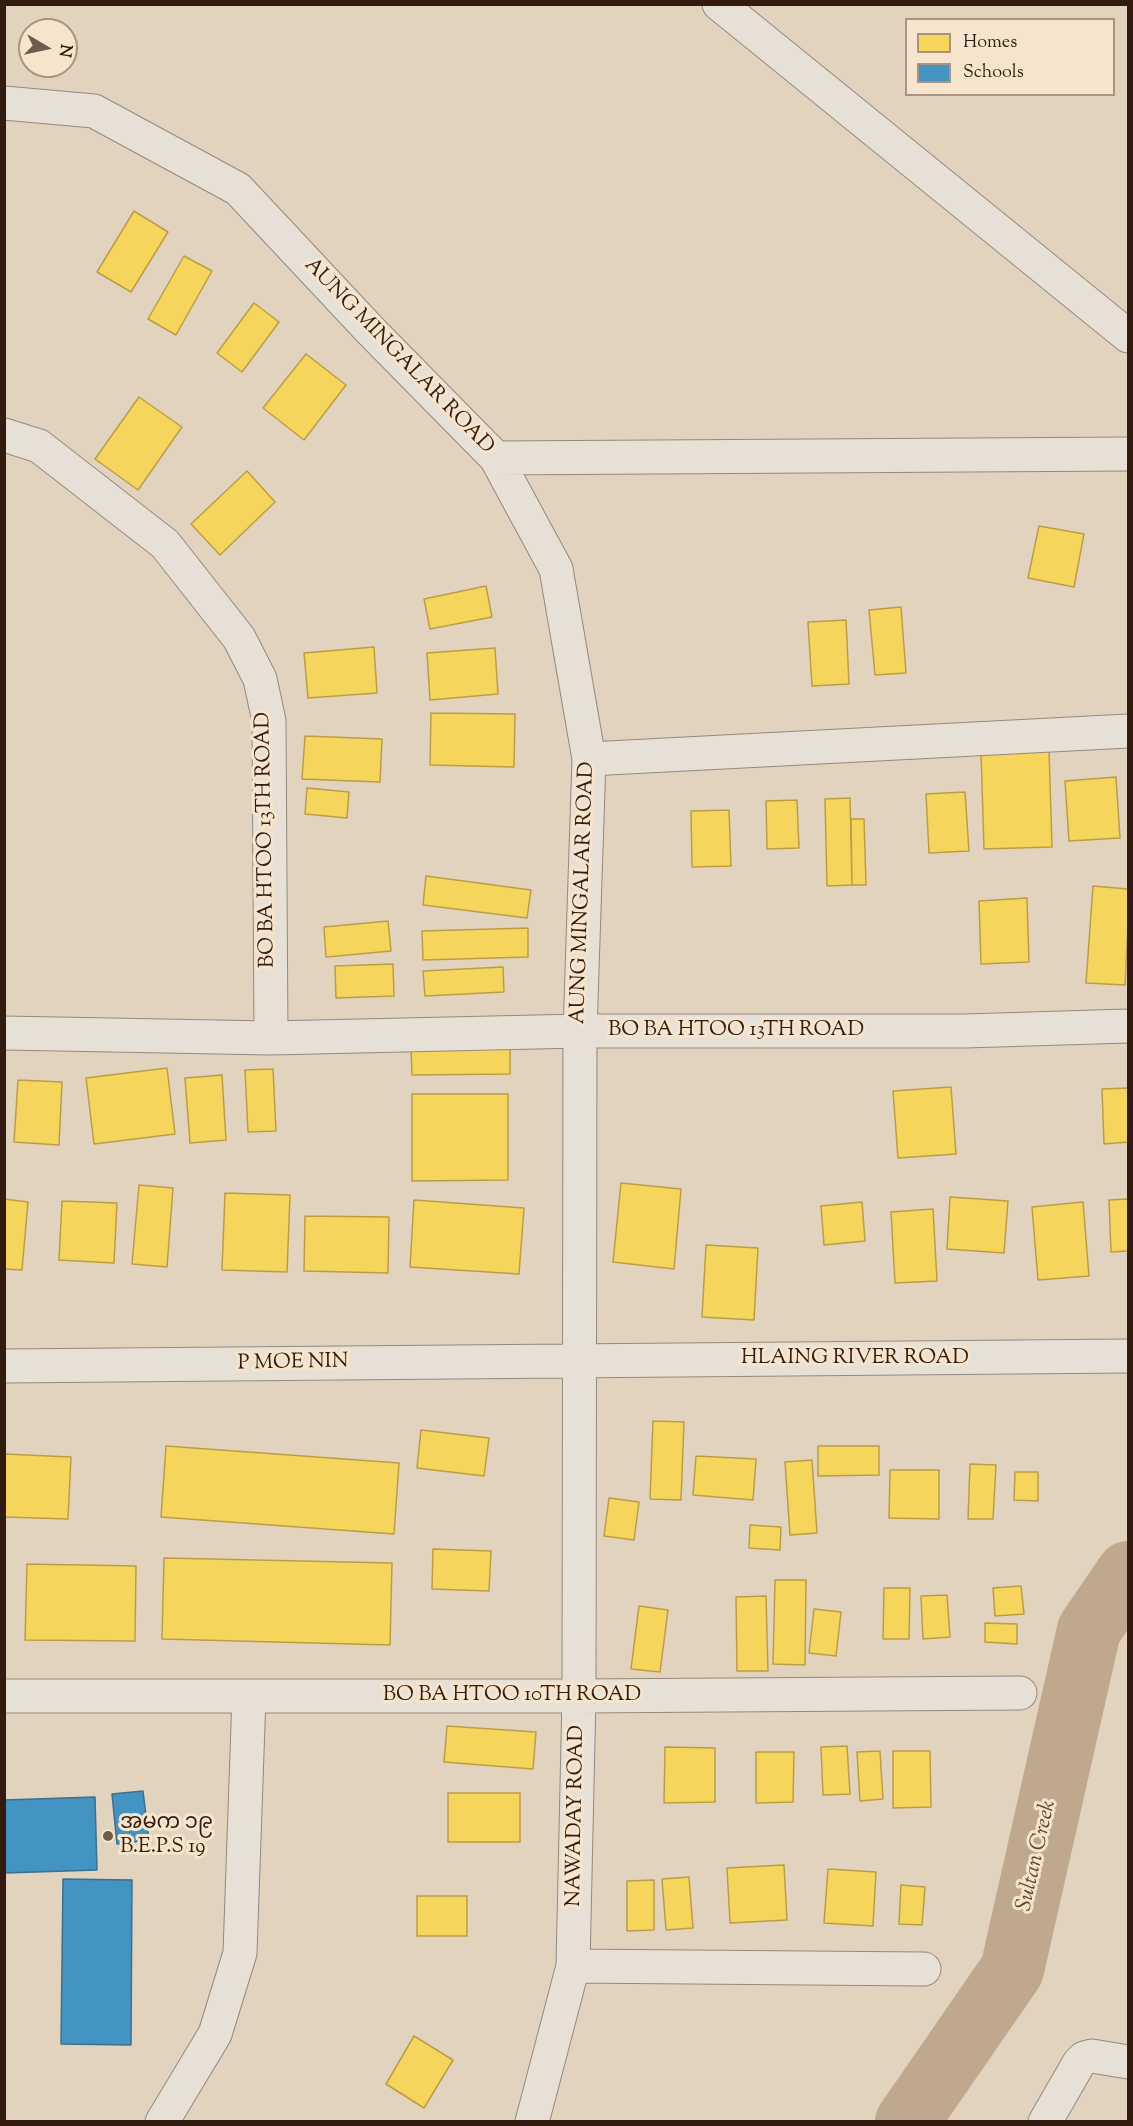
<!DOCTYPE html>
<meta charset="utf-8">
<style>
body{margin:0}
#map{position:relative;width:1133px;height:2126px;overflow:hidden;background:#e2d3bf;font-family:"Sorts Mill Goudy",serif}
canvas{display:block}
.frame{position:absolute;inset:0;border:6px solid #331b0f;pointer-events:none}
.legend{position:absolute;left:905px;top:18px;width:210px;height:78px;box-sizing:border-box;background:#f6e4cc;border:2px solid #a89480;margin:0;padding:8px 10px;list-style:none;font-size:18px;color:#331b0f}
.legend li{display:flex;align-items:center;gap:12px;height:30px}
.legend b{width:30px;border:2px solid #a89480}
.north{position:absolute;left:18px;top:18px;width:60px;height:60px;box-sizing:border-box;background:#f6e4cc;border:2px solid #a89480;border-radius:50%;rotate:99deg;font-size:16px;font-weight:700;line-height:24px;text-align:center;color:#331b0f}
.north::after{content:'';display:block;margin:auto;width:21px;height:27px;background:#705b4d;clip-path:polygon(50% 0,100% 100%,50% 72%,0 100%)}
</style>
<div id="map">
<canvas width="1133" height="2126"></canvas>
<div class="frame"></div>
<ul class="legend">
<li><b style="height:16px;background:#f6d55c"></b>Homes</li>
<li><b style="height:16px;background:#4393c3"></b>Schools</li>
</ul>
<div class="north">N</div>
</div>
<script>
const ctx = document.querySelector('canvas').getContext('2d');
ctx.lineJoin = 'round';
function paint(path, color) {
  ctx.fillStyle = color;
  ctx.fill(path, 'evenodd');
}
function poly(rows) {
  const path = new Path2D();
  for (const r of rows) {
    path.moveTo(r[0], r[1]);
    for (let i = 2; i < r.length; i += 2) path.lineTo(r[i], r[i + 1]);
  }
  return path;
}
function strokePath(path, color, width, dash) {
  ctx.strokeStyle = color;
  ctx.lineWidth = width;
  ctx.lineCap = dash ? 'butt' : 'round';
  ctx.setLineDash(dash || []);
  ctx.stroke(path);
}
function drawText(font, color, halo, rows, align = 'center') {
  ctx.font = font + ' "Sorts Mill Goudy","Noto Sans Myanmar",serif';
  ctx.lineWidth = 6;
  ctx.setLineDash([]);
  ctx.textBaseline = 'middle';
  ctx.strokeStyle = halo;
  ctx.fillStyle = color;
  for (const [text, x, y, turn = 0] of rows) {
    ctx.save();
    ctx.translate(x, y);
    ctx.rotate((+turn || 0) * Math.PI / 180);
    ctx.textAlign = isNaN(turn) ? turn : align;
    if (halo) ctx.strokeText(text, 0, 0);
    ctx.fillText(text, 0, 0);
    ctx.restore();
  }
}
const homes = poly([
 [134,211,168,232,131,292,97,272,134,211],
 [184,256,212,271,176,335,148,319,184,256],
 [254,303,279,322,242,372,217,353,254,303],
 [306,354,346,385,304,440,263,408,306,354],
 [139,397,182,427,138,490,95,459,139,397],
 [247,471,275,502,220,555,191,524,247,471],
 [1039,526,1084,534,1074,587,1028,578,1039,526],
 [486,586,492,617,430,629,424,599,486,586],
 [901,607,906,673,875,675,869,610,901,607],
 [846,620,849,684,812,686,808,622,846,620],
 [374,647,377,693,308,698,304,653,374,647],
 [495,648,498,694,430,700,427,653,495,648],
 [431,713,515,714,514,767,430,765,431,713],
 [305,736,382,739,380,782,302,779,305,736],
 [1049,750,1052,847,984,849,981,752,1049,750],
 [1116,777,1120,838,1069,841,1065,781,1116,777],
 [307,788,349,792,347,818,305,814,307,788],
 [965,792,969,851,929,853,926,794,965,792],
 [850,798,852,885,827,886,825,799,850,798],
 [797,800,799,848,767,849,766,801,797,800],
 [729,810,731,866,692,867,691,811,729,810],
 [851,819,864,819,866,885,852,885,851,819],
 [426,876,531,890,527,918,423,905,426,876],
 [1093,886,1128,889,1128,926,1125,985,1086,983,1093,886],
 [1027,898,1029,962,981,964,979,901,1027,898],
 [388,921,391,951,326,957,324,927,388,921],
 [528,928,528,957,423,960,422,931,528,928],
 [393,964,394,996,336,998,335,966,393,964],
 [503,967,504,992,425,996,423,971,503,967],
 [510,1047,510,1074,412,1075,411,1048,510,1047],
 [167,1068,175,1134,94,1144,86,1078,167,1068],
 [273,1069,276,1131,248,1132,245,1070,273,1069],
 [222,1075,226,1140,190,1143,185,1078,222,1075],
 [18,1080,62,1082,59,1145,14,1142,18,1080],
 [951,1087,956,1154,898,1158,893,1091,951,1087],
 [1128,1088,1128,1142,1104,1144,1102,1089,1128,1088],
 [412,1094,508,1094,508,1180,412,1181,412,1094],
 [621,1183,681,1189,674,1269,613,1262,621,1183],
 [139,1185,173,1188,167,1267,132,1264,139,1185],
 [225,1193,290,1195,287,1272,222,1270,225,1193],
 [950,1197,1008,1201,1004,1253,947,1249,950,1197],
 [4,1199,28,1202,22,1270,4,1269,4,1199],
 [1128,1199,1128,1251,1111,1252,1109,1200,1128,1199],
 [414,1200,524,1208,519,1274,410,1267,414,1200],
 [62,1201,117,1203,114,1263,59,1260,62,1201],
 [862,1202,865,1241,824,1245,821,1206,862,1202],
 [1083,1202,1089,1276,1038,1280,1032,1207,1083,1202],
 [933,1209,937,1281,895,1283,891,1212,933,1209],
 [305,1216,389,1217,388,1273,304,1271,305,1216],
 [706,1245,758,1248,754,1320,702,1317,706,1245],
 [653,1421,684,1422,681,1500,650,1499,653,1421],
 [421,1430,489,1438,484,1476,417,1468,421,1430],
 [166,1446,399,1463,394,1534,161,1517,166,1446],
 [818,1446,879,1446,879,1475,818,1476,818,1446],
 [4,1454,71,1457,68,1519,4,1517,4,1454],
 [696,1456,756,1459,753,1500,693,1495,696,1456],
 [812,1460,817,1533,790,1535,785,1462,812,1460],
 [970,1464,996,1465,993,1519,968,1519,970,1464],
 [890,1470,939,1470,939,1519,889,1518,890,1470],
 [1015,1472,1038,1472,1038,1501,1014,1500,1015,1472],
 [609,1498,639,1502,634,1540,604,1536,609,1498],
 [750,1525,781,1527,780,1550,749,1548,750,1525],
 [433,1549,491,1551,489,1591,432,1589,433,1549],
 [164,1558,392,1563,390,1645,162,1639,164,1558],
 [27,1564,136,1566,135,1641,25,1640,27,1564],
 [775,1580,806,1580,805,1665,773,1664,775,1580],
 [1021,1586,1024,1614,995,1616,993,1588,1021,1586],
 [884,1588,910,1588,909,1639,883,1639,884,1588],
 [947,1595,950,1637,923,1639,921,1596,947,1595],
 [766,1596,768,1671,737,1671,736,1597,766,1596],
 [639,1606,668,1610,660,1672,631,1669,639,1606],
 [814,1609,841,1612,836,1656,809,1653,814,1609],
 [985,1623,1017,1624,1017,1644,985,1642,985,1623],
 [447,1726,536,1732,533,1769,444,1762,447,1726],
 [847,1746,850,1794,823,1795,821,1747,847,1746],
 [665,1747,715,1748,715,1802,664,1803,665,1747],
 [880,1751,883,1799,860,1801,857,1752,880,1751],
 [893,1751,930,1751,931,1807,893,1808,893,1751],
 [756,1752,794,1752,793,1802,756,1803,756,1752],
 [448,1793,520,1793,520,1842,448,1842,448,1793],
 [784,1865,787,1920,730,1923,727,1868,784,1865],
 [828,1869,876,1872,873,1926,824,1923,828,1869],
 [689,1877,693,1928,666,1930,662,1879,689,1877],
 [654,1880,654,1930,627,1931,627,1881,654,1880],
 [901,1885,925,1887,922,1925,899,1924,901,1885],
 [417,1896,467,1896,467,1936,417,1936,417,1896],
 [414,2036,453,2060,424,2108,386,2084,414,2036]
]);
paint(homes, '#f6d55c');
strokePath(homes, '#bc9d45', 1.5);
const schools = poly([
 [143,1791,149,1840,117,1844,112,1794,143,1791],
 [95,1797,97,1870,4,1873,4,1800,95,1797],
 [63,1879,132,1880,131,2045,61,2044,63,1879]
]);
paint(schools, '#4393c3');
strokePath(schools, '#3e6f8d', 1.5);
strokePath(poly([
 [907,2122,1012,1970,1089,1630,1128,1573]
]), '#bfa88e', 64);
const minor = poly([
 [719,4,1128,336],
 [4,103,94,111,238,189,370,330,496,458,556,569,589,759,580,1031,579,1696,573,1966,532,2122],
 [4,435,39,446,165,544,239,638,260,679,269,721,271,1038],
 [496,458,1128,454],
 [589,759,1128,731],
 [4,1033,271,1038,580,1031,965,1031,1128,1026],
 [4,1366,1128,1356],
 [4,1696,579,1696,1020,1693],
 [573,1966,924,1969],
 [162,2122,215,2034,240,1953,249,1696],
 [1045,2122,1079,2063,1084,2058,1092,2056,1128,2062]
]);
strokePath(minor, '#94897c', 35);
strokePath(minor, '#e7e0d6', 33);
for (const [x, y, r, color] of [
 [108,1836,6,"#705b4d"]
]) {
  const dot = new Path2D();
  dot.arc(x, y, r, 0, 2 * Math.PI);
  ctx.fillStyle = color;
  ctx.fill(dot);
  strokePath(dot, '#f6e4cc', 2);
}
drawText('21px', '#331b0f', '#f6e4cc', [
 ["AUNG MINGALAR ROAD",398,357,46],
 ["BO BA HTOO 13TH ROAD",267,840,-91],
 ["AUNG MINGALAR ROAD",584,893,-88],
 ["BO BA HTOO 13TH ROAD",736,1031],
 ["HLAING RIVER ROAD",855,1359],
 ["P MOE NIN",293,1364,-1],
 ["BO BA HTOO 10TH ROAD",512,1696],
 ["NAWADAY ROAD",577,1816,-89]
]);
drawText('21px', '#331b0f', '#f6e4cc', [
 ["အမက ၁၉",120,1824],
 ["B.E.P.S 19",120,1848]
], 'left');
drawText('italic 22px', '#5f4634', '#f6e4cc', [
 ["Sultan Creek",1038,1856,-77]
]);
</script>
